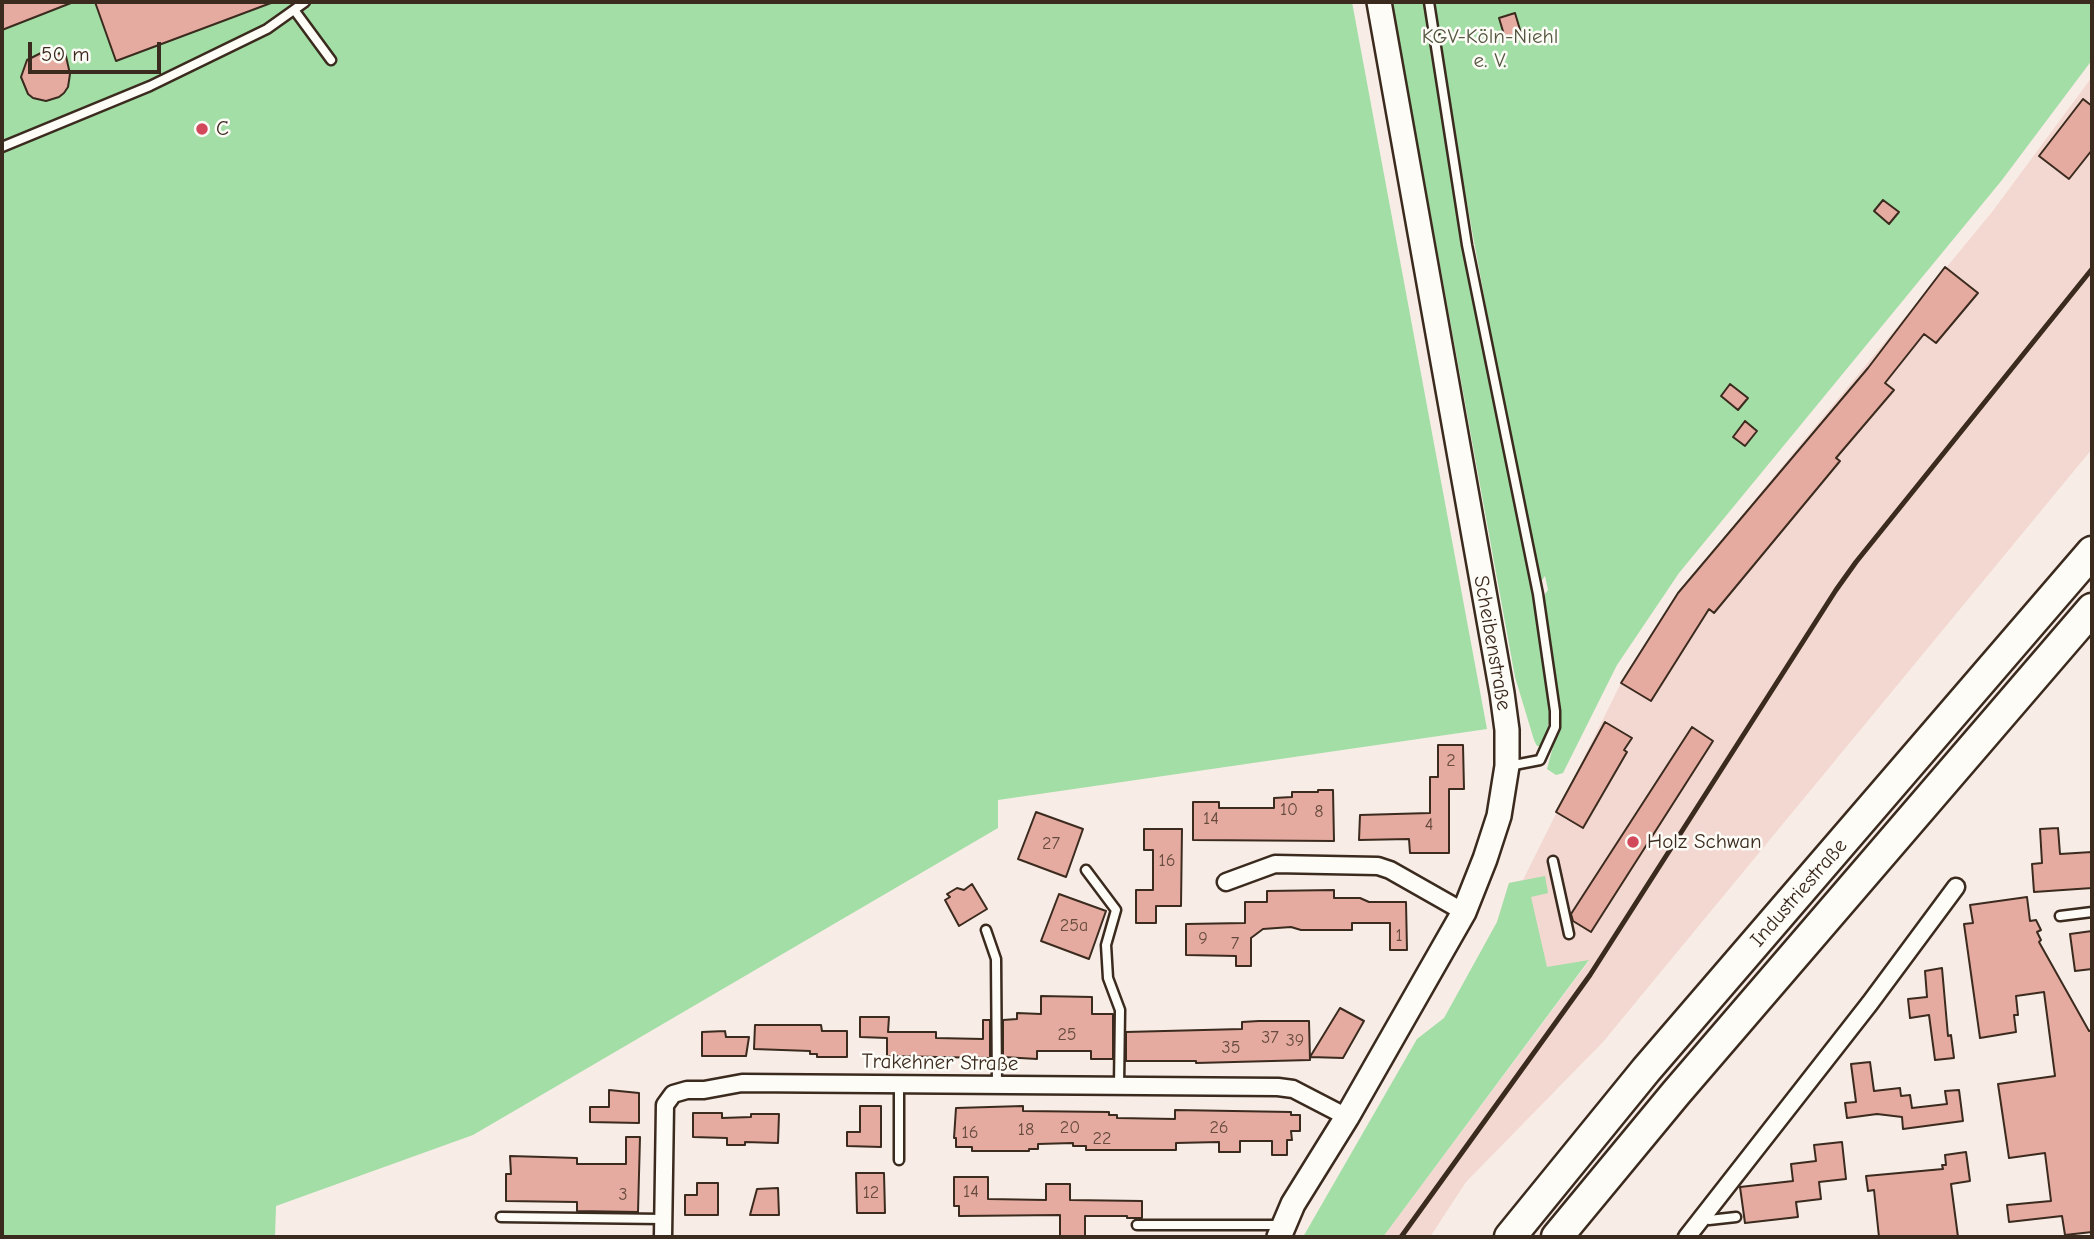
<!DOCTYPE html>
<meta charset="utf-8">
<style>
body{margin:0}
#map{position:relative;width:2094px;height:1239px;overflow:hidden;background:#f8ece6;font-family:"Comic Neue",sans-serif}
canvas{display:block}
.frame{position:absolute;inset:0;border:4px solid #3b2a1e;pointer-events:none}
.scale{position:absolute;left:28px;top:42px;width:133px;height:32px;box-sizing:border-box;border:4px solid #3b2a1e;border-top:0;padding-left:9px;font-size:21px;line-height:24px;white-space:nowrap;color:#3b2a1e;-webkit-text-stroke:5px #fdfcf7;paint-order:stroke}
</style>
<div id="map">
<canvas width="2094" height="1239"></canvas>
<div class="frame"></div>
<div class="scale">50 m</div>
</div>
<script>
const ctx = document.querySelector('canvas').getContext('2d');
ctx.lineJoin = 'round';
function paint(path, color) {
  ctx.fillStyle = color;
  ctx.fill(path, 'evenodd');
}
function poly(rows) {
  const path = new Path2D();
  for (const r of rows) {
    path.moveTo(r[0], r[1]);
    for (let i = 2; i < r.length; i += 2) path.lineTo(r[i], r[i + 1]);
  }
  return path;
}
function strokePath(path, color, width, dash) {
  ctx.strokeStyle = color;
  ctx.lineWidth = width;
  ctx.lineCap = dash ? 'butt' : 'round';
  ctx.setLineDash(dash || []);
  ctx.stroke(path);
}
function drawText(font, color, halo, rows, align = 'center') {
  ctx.font = font + ' "Comic Neue",sans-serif';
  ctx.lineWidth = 5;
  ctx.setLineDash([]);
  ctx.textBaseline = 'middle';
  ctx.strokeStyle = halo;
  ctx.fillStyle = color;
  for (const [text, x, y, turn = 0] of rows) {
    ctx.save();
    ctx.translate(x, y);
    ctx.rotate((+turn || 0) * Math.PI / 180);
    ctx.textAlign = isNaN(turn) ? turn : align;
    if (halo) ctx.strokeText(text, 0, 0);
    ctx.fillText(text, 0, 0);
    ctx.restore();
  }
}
paint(poly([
 [2092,77,2092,449,1603,1042,1466,1182,1430,1237,1383,1237,1589,961,1464,983,1497,922,1509,883,1523,880,1621,683,1678,593,1992,212]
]), '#f2d8d1');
paint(poly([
 [2,2,1352,2,1487,729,998,800,998,828,473,1135,276,1206,275,1237,2,1237],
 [1392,2,1426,2,1444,125,1526,558,1551,704,1548,727,1542,746,1537,746,1534,740,1515,677],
 [1433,2,2092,2,2092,60,2002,180,1679,573,1617,665,1563,773,1556,775,1547,769,1560,721,1560,706,1542,598,1548,590,1545,576,1539,584,1523,508,1451,116],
 [1545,876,1548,893,1531,897,1547,967,1589,960,1383,1237,1303,1237,1417,1039,1444,1018,1497,922,1509,883]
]), '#a2dea5');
const building = poly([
 [2,2,71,2,71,3,2,30,2,2],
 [95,2,270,2,271,3,116,61,95,2],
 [1515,13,1521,33,1505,38,1499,18,1515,13],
 [43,52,57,54,65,52,70,74,68,87,64,93,59,97,46,101,33,98,28,94,21,77,27,60,43,52],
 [2083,99,2092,106,2092,150,2069,179,2039,156,2083,99],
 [1883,200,1899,212,1889,224,1874,211,1883,200],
 [1945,267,1978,293,1936,343,1924,334,1885,383,1894,390,1836,458,1840,461,1714,613,1709,609,1651,701,1621,683,1678,593,1868,368,1945,267],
 [1730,384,1748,398,1738,410,1721,396,1730,384],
 [1745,421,1757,431,1745,446,1733,437,1745,421],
 [1605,722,1632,738,1624,750,1627,752,1583,828,1556,812,1605,722],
 [1692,727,1713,741,1591,932,1573,921,1571,914,1692,727],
 [1438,745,1463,745,1464,789,1449,789,1449,853,1410,853,1409,839,1359,840,1360,815,1430,813,1430,777,1438,777,1438,745],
 [1318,790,1333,790,1334,841,1193,840,1193,802,1219,802,1219,808,1274,808,1274,798,1292,797,1292,792,1318,792,1318,790],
 [1036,812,1083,829,1066,877,1018,859,1036,812],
 [2058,828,2060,854,2092,852,2092,888,2034,892,2032,864,2042,863,2040,829,2058,828],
 [1144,829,1182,829,1181,906,1156,906,1156,923,1136,923,1136,890,1153,890,1153,850,1144,850,1144,829],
 [972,884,987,909,959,926,945,900,950,897,947,894,957,888,964,890,972,884],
 [1334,890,1334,898,1360,898,1369,902,1406,902,1407,950,1390,950,1390,923,1352,923,1352,930,1301,930,1291,927,1263,929,1251,938,1251,966,1236,966,1236,956,1186,955,1186,924,1245,923,1245,902,1267,902,1267,891,1334,890],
 [1059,894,1106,911,1089,959,1041,941,1059,894],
 [2027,897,2030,921,2036,920,2041,930,2037,932,2041,940,2039,942,2089,1031,2092,1030,2092,1232,2065,1235,2062,1216,2009,1222,2007,1205,2051,1201,2045,1153,2009,1158,1998,1084,2055,1076,2044,992,2016,996,2018,1015,2014,1015,2016,1032,1980,1038,1964,924,1973,923,1970,905,2027,897],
 [2092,931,2092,969,2075,971,2070,934,2092,931],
 [1942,968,1948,1036,1951,1035,1954,1058,1935,1060,1929,1015,1910,1018,1908,999,1927,997,1925,971,1942,968],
 [1041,996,1092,997,1092,1014,1113,1014,1113,1059,1091,1059,1091,1051,1037,1051,1037,1059,1003,1057,1003,1020,1017,1019,1017,1013,1041,1014,1041,996],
 [1340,1008,1364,1021,1343,1058,1310,1057,1340,1008],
 [860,1017,889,1017,888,1032,936,1032,936,1038,983,1039,983,1020,990,1020,990,1058,887,1056,887,1038,860,1037,860,1017],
 [1259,1021,1309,1021,1310,1060,1196,1063,1196,1061,1126,1061,1126,1032,1242,1029,1242,1022,1259,1021],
 [755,1025,821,1025,822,1031,847,1031,847,1057,817,1057,817,1054,810,1054,810,1051,754,1049,755,1025],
 [725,1031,726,1037,749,1037,746,1056,702,1056,702,1032,725,1031],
 [1870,1062,1874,1091,1900,1088,1901,1096,1910,1095,1912,1108,1947,1104,1945,1091,1959,1090,1963,1121,1903,1129,1902,1117,1877,1114,1847,1118,1845,1103,1856,1102,1851,1064,1870,1062],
 [609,1090,639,1093,639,1123,590,1122,590,1107,609,1107,609,1090],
 [860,1106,881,1106,881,1147,847,1146,847,1132,860,1132,860,1106],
 [1023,1106,1023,1111,1109,1112,1109,1115,1117,1115,1117,1118,1175,1119,1175,1110,1291,1112,1291,1115,1300,1115,1300,1131,1291,1131,1292,1140,1287,1140,1287,1155,1272,1155,1272,1141,1240,1141,1240,1152,1219,1152,1219,1142,1176,1143,1176,1150,1086,1150,1086,1146,1073,1146,1073,1143,1038,1144,1038,1149,1029,1149,1029,1151,972,1151,972,1147,956,1147,956,1138,954,1138,956,1108,1023,1106],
 [693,1113,722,1113,722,1118,751,1117,751,1114,779,1114,778,1143,745,1142,745,1145,727,1145,727,1138,693,1137,693,1113],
 [626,1137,640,1137,638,1212,577,1211,577,1202,506,1201,506,1174,511,1174,510,1156,577,1158,577,1164,626,1164,626,1137],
 [1842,1142,1846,1179,1819,1182,1821,1199,1796,1202,1798,1217,1745,1223,1740,1187,1793,1181,1791,1164,1816,1161,1814,1145,1842,1142],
 [1966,1152,1970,1181,1951,1184,1958,1237,1879,1237,1874,1190,1868,1191,1866,1176,1943,1169,1942,1165,1946,1165,1945,1155,1966,1152],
 [856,1173,884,1173,885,1213,857,1213,856,1173],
 [954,1177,988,1177,988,1199,1046,1200,1046,1184,1070,1184,1070,1200,1142,1201,1142,1218,1127,1218,1127,1216,1085,1216,1085,1237,1060,1237,1060,1215,959,1216,959,1206,954,1206,954,1177],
 [697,1183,718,1183,718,1215,685,1215,685,1195,697,1195,697,1183],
 [778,1188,779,1215,750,1215,757,1189,778,1188]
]);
paint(building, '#e5aba0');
strokePath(building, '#3b2a1e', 2);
const lane = poly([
 [1429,2,1467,245,1538,594,1555,711,1555,727,1540,760,1509,766],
 [295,11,331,60],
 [2,147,150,86,267,29,305,2],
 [1553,861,1569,934],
 [1086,870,1116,910,1106,945,1108,978,1120,1010,1119,1086],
 [2060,916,2092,912],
 [986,930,996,959,997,1085],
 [899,1084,899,1160],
 [501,1217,663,1219],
 [1703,1217,1709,1220,1736,1217],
 [1137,1225,1280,1225]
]);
const street = poly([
 [1226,882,1275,864,1378,866,1390,870,1464,912],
 [663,1237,665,1105,673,1094,687,1090,704,1090,742,1083,1278,1087,1293,1089,1347,1117],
 [1687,1237,1870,1003,1956,887]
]);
const secondary = poly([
 [1279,1237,1293,1204,1347,1117,1464,912,1485,859,1499,816,1507,766,1507,730,1502,693,1379,2]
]);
const highway = poly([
 [1510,1237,1646,1070,2092,552],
 [1557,1237,1676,1093,2092,609]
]);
strokePath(lane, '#3b2a1e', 13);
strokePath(street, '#3b2a1e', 21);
strokePath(secondary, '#3b2a1e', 28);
strokePath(highway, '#3b2a1e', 35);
strokePath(lane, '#fdfcf7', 8);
strokePath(street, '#fdfcf7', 16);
strokePath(secondary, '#fdfcf7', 23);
strokePath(highway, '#fdfcf7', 30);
strokePath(poly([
 [1401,1237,1590,975,1836,590,1856,562,2092,269]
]), '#3b2a1e', 5);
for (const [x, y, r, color] of [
 [202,129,7,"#d1495b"],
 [1633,842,7,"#d1495b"]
]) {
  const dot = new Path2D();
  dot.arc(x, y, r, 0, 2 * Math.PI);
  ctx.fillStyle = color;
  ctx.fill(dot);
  strokePath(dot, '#fdfcf7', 2.5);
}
drawText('18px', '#664a3e', null, [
 ["2",1451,761],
 ["10",1289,810],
 ["8",1319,812],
 ["14",1211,819],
 ["4",1429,825],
 ["27",1051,844],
 ["16",1167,861],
 ["25a",1074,926],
 ["1",1399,936],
 ["9",1203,939],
 ["7",1235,944],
 ["25",1067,1035],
 ["37",1270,1038],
 ["39",1295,1041],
 ["35",1231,1048],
 ["20",1070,1128],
 ["26",1219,1128],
 ["18",1026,1130],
 ["16",970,1133],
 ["22",1102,1139],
 ["14",971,1192],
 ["12",871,1193],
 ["3",623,1195]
]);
drawText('21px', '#555740', '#fdfcf7', [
 ["KGV-Köln-Niehl",1490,37],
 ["e. V.",1490,61]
]);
drawText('21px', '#3b2a1e', '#fdfcf7', [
 ["C",216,129],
 ["Holz Schwan",1647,842]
], 'left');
drawText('21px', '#3b2a1e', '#fdfcf7', [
 ["Scheibenstraße",1492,643,80],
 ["Industriestraße",1799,893,-49],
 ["Trakehner Straße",940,1063,1]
]);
</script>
